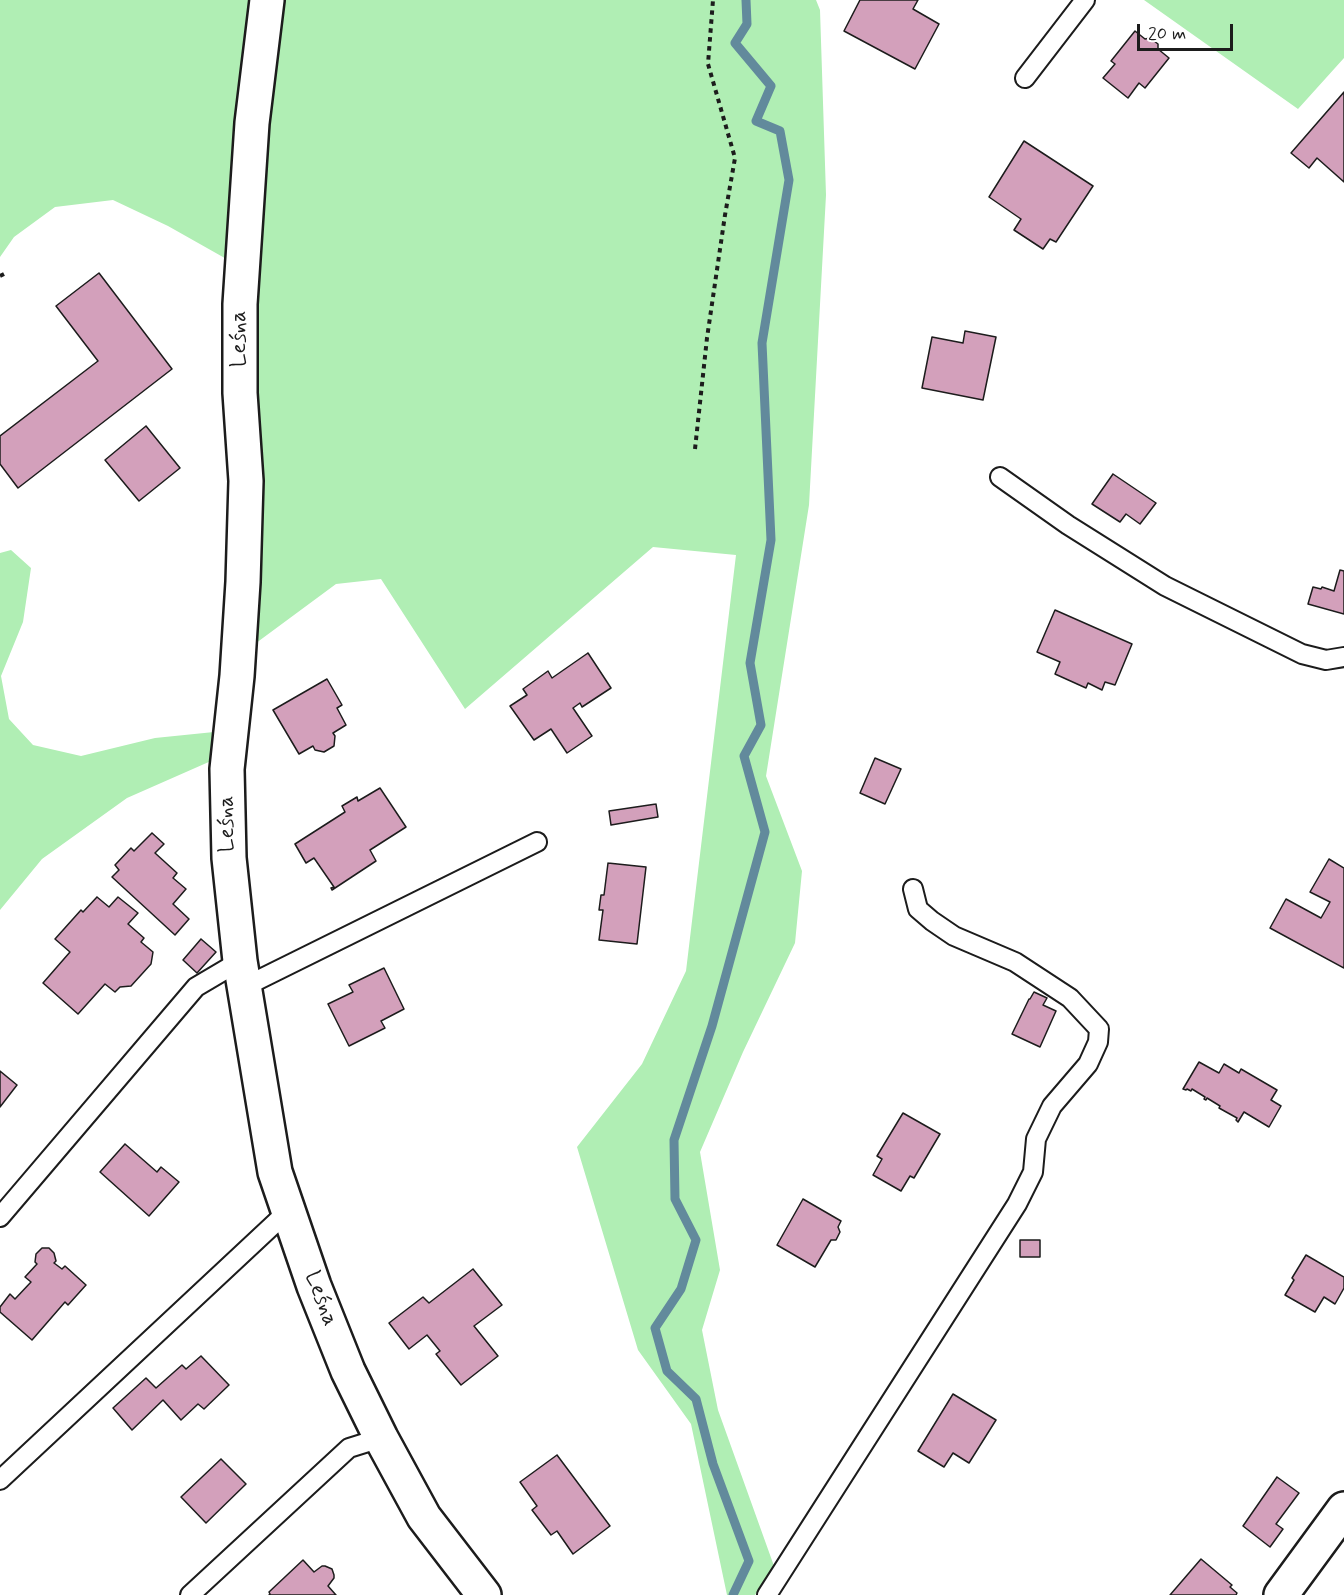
<!DOCTYPE html>
<meta charset="utf-8">
<style>
body{margin:0}
#map{position:relative;width:1344px;height:1595px;overflow:hidden;background:#fff;font-family:Mynerve,sans-serif}
canvas{display:block}
.scale{position:absolute;left:1137px;top:24px;width:96px;height:27px;box-sizing:border-box;border:3px solid #1c1c1c;border-top:0;padding-left:8px;font-size:18px;line-height:21px;white-space:nowrap;color:#1c1c1c;-webkit-text-stroke:4px #fff;paint-order:stroke}
</style>
<div id="map">
<canvas width="1344" height="1595"></canvas>
<div class="scale">20 m</div>
</div>
<script>
const ctx = document.querySelector('canvas').getContext('2d');
ctx.lineJoin = 'round';
function paint(path, color) {
  ctx.fillStyle = color;
  ctx.fill(path, 'evenodd');
}
function poly(rows) {
  const path = new Path2D();
  for (const r of rows) {
    path.moveTo(r[0], r[1]);
    for (let i = 2; i < r.length; i += 2) path.lineTo(r[i], r[i + 1]);
  }
  return path;
}
function strokePath(path, color, width, dash) {
  ctx.strokeStyle = color;
  ctx.lineWidth = width;
  ctx.lineCap = dash ? 'butt' : 'round';
  ctx.setLineDash(dash || []);
  ctx.stroke(path);
}
function drawText(font, color, halo, rows, align = 'center') {
  ctx.font = font + ' Mynerve,sans-serif';
  ctx.lineWidth = 5;
  ctx.setLineDash([]);
  ctx.textBaseline = 'middle';
  ctx.strokeStyle = halo;
  ctx.fillStyle = color;
  for (const [text, x, y, turn = 0] of rows) {
    ctx.save();
    ctx.translate(x, y);
    ctx.rotate((+turn || 0) * Math.PI / 180);
    ctx.textAlign = isNaN(turn) ? turn : align;
    if (halo) ctx.strokeText(text, 0, 0);
    ctx.fillText(text, 0, 0);
    ctx.restore();
  }
}
paint(poly([
 [0,0,257,0,230,261,168,226,113,200,55,207,14,237,0,257],
 [277,0,816,0,820,10,826,195,809,505,766,776,802,871,795,943,743,1052,700,1152,720,1270,702,1330,718,1410,774,1566,755,1595,727,1595,691,1424,638,1350,577,1147,642,1064,686,971,736,555,653,547,465,709,381,579,336,584,248,649,250,302],
 [1144,0,1344,0,1344,58,1298,109],
 [11,550,31,568,23,622,1,676,9,719,33,745,81,756,155,738,214,732,211,761,127,798,42,859,0,910,0,553]
]), '#b0eeb4');
strokePath(poly([
 [733,1595,749,1561,713,1464,696,1399,667,1371,655,1328,681,1289,696,1240,675,1199,674,1140,712,1026,765,832,744,756,761,725,750,663,771,540,762,343,789,180,780,131,756,121,771,86,735,43,747,24,746,0]
]), '#628a9c', 9);
const building = poly([
 [860,0,918,0,913,9,939,24,915,69,844,31,860,0],
 [1135,31,1145,39,1150,38,1158,44,1158,49,1169,58,1145,88,1139,83,1128,98,1103,78,1115,64,1111,61,1135,31],
 [1344,92,1344,182,1317,158,1309,168,1291,153,1344,92],
 [1024,141,1093,186,1056,242,1050,239,1043,249,1014,230,1021,219,989,197,1024,141],
 [99,273,172,369,18,488,0,464,0,436,98,361,56,306,99,273],
 [965,331,996,337,983,400,922,388,932,337,963,343,965,331],
 [146,426,180,468,139,501,105,460,146,426],
 [1113,474,1156,503,1140,524,1126,514,1120,522,1092,504,1113,474],
 [1340,570,1344,571,1344,614,1308,604,1313,587,1321,589,1322,587,1334,591,1340,570],
 [1055,610,1132,644,1115,685,1105,682,1102,690,1088,683,1086,688,1055,674,1060,662,1037,652,1055,610],
 [588,653,611,688,582,707,580,703,573,708,592,736,567,753,551,729,534,740,510,706,527,695,523,689,548,671,552,678,588,653],
 [327,679,342,705,337,708,346,725,333,733,335,736,334,746,324,752,315,750,313,746,299,754,273,710,327,679],
 [875,758,901,769,885,804,860,793,875,758],
 [380,788,406,827,370,850,376,861,332,890,331,888,334,887,314,858,306,863,295,844,345,812,342,806,357,797,358,801,380,788],
 [656,804,658,817,611,825,609,811,656,804],
 [152,833,164,844,155,853,177,873,173,878,186,889,173,904,189,919,175,935,112,877,119,870,115,865,131,848,134,851,152,833],
 [1329,859,1344,868,1344,968,1270,928,1286,899,1321,918,1330,902,1310,892,1329,859],
 [608,863,646,867,637,944,599,940,603,910,599,910,601,895,604,895,608,863],
 [97,897,109,907,118,897,138,913,128,924,144,938,141,942,153,952,151,964,131,986,120,987,115,992,105,984,78,1014,43,983,70,952,55,939,81,910,83,912,97,897],
 [201,939,216,952,197,973,183,960,201,939],
 [384,968,404,1009,381,1021,385,1028,349,1046,328,1004,353,992,349,985,384,968],
 [1034,992,1047,998,1043,1005,1056,1011,1040,1047,1012,1034,1029,999,1030,999,1034,992],
 [1199,1062,1219,1073,1224,1064,1239,1073,1241,1069,1277,1090,1271,1100,1281,1106,1269,1127,1244,1112,1238,1122,1236,1120,1237,1118,1219,1108,1220,1106,1207,1098,1206,1100,1204,1099,1205,1097,1192,1089,1191,1091,1187,1089,1186,1090,1183,1089,1199,1062],
 [0,1071,17,1085,0,1107,0,1071],
 [903,1113,940,1134,914,1178,910,1176,901,1191,873,1175,882,1159,877,1156,903,1113],
 [125,1144,157,1172,161,1167,179,1182,149,1216,100,1172,125,1144],
 [803,1199,841,1221,838,1227,840,1232,836,1240,831,1240,815,1267,777,1245,803,1199],
 [1020,1240,1040,1240,1040,1257,1020,1257,1020,1240],
 [42,1248,49,1248,54,1253,56,1261,54,1263,62,1269,65,1266,86,1285,68,1305,65,1302,32,1340,0,1312,0,1307,10,1294,15,1299,31,1282,25,1277,37,1264,35,1262,36,1254,42,1248],
 [1306,1255,1344,1277,1344,1288,1335,1304,1324,1297,1315,1312,1285,1295,1294,1280,1292,1278,1306,1255],
 [473,1269,502,1305,474,1326,498,1356,461,1385,436,1354,440,1351,427,1335,409,1349,389,1323,423,1297,429,1303,473,1269],
 [201,1356,229,1385,204,1409,198,1404,181,1420,163,1400,132,1430,113,1408,146,1378,156,1388,182,1365,186,1369,201,1356],
 [953,1394,996,1420,969,1463,953,1453,944,1467,918,1451,953,1394],
 [557,1455,610,1526,573,1554,557,1531,551,1535,532,1510,537,1506,520,1482,557,1455],
 [221,1459,246,1484,206,1523,181,1497,221,1459],
 [1277,1477,1299,1493,1276,1524,1283,1529,1270,1547,1243,1526,1277,1477],
 [1201,1559,1232,1585,1230,1587,1237,1593,1236,1595,1170,1595,1201,1559],
 [303,1560,314,1572,322,1566,325,1566,332,1569,334,1575,334,1578,328,1586,336,1595,269,1595,270,1594,269,1592,303,1560]
]);
paint(building, '#d3a0bb');
strokePath(building, '#1c1c1c', 1.5);
const service = poly([
 [1025,78,1085,0],
 [1000,477,1068,525,1165,586,1302,654,1326,660,1344,657],
 [244,987,537,842],
 [0,1217,196,987,240,961],
 [0,1480,288,1211],
 [190,1595,349,1448,381,1438],
 [767,1595,1017,1204,1033,1172,1036,1139,1052,1106,1088,1064,1098,1042,1099,1029,1070,998,1015,962,954,936,932,921,918,909,913,889]
]);
const minor = poly([
 [267,0,252,123,240,304,240,393,246,481,243,582,237,676,227,769,229,858,240,961,275,1172,314,1286,348,1371,381,1438,424,1517,484,1595],
 [1281,1595,1344,1509]
]);
strokePath(service, '#1c1c1c', 22);
strokePath(minor, '#1c1c1c', 38);
strokePath(poly([
 [0,276,4,274],
 [695,449,707,338,725,215,735,158,708,64,713,0]
]), '#1c1c1c', 4, [4.5, 4.5]);
strokePath(service, '#fff', 18);
strokePath(minor, '#fff', 33);
drawText('22px', '#1c1c1c', '#fff', [
 ["Leśna",240,339,-90],
 ["Leśna",228,824,-91],
 ["Leśna",320,1299,69]
]);
</script>
